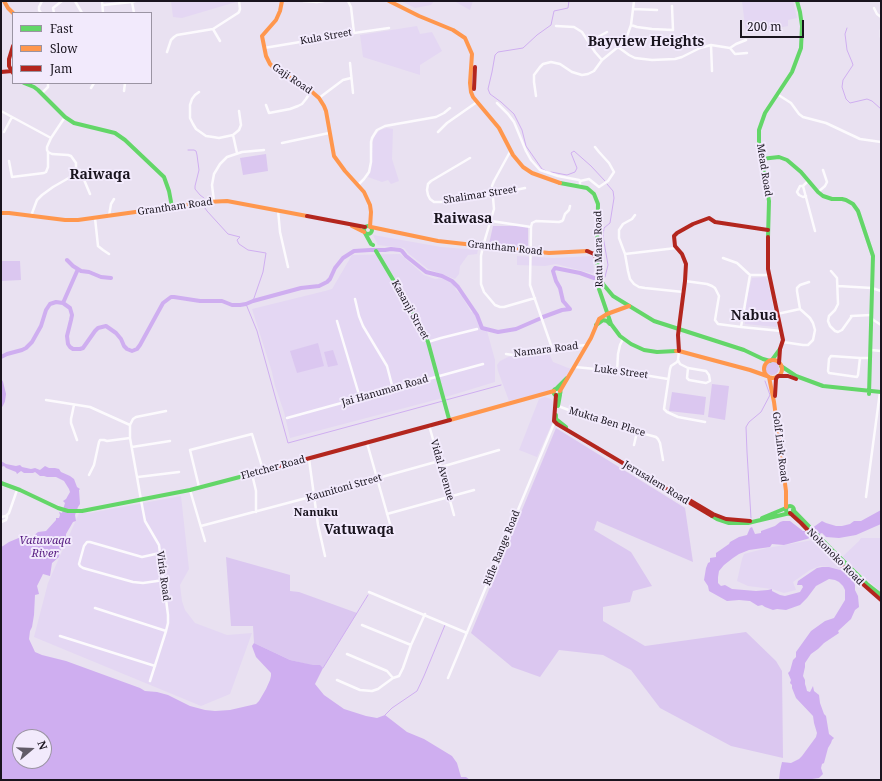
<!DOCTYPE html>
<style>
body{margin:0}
#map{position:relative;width:882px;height:781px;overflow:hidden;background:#e9e1f1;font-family:"Noto Serif",serif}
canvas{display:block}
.frame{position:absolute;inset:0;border:2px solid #19141e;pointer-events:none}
.legend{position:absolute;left:12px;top:12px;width:140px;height:72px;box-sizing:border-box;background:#f2eafc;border:1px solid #9b94a3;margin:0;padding:5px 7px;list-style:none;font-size:12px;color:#19141e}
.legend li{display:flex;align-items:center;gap:8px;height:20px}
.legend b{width:20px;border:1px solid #9b94a3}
.north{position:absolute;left:12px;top:729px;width:40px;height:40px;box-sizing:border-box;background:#f2eafc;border:1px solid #9b94a3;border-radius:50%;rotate:71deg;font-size:11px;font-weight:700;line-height:16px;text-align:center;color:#19141e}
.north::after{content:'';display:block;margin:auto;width:14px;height:18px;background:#625c68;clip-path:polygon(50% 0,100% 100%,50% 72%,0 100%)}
.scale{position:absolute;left:740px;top:20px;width:64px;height:18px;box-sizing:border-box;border:2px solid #19141e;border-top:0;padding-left:5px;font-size:12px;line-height:14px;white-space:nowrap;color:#19141e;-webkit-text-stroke:3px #f2eafc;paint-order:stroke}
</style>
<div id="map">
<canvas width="882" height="781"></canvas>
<div class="frame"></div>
<ul class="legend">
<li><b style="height:5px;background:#63d668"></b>Fast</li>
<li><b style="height:5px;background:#ff974d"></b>Slow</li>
<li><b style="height:5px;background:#b3261e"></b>Jam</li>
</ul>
<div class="north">N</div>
<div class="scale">200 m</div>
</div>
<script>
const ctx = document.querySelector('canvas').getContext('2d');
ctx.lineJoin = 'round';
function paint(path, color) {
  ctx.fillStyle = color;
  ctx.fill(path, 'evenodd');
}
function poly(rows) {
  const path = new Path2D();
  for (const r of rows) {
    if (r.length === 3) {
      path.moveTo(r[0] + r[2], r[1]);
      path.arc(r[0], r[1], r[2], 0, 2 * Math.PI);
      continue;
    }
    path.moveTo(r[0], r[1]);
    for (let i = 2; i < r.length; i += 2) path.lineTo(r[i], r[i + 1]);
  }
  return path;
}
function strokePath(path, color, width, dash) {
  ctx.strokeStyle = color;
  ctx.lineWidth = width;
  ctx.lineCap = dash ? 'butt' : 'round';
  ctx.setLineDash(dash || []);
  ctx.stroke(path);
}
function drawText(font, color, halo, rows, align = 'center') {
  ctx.font = font + ' "Noto Serif",serif';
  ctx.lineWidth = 4;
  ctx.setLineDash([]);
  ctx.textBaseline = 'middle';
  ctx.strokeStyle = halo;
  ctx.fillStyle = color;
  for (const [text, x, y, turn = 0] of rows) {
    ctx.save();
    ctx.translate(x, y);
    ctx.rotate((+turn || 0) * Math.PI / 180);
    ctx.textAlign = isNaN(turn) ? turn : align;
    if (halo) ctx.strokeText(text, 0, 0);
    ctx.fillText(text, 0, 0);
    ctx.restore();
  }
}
paint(poly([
 [171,1,235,1,236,2,182,18,173,17],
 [401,1,434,1,431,5,415,8],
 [454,1,473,1,470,10],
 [742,1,793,1,797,18,788,20,788,26,746,34],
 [417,26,420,34,432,32,442,51,420,65,420,75,363,57,360,35],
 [387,128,393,129,392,159,399,181,391,184,388,180,382,182,368,177,371,170,373,141,375,135,380,130],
 [373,235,441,247,478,250,477,254,468,255,460,266,459,274,455,279,428,269,409,254,404,248,378,245],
 [400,254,424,275,435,279,444,278,453,283,456,290,462,296,471,312,474,312,478,317,480,324,487,331,495,360,495,382,439,399,290,438,284,412,275,386,272,372,252,309,325,291,332,289,352,255],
 [517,256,554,258,593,256,594,274,556,264,545,266,517,265],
 [765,277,767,280,770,291,777,327,745,324,746,301,752,278],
 [528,353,549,353,553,362,571,369,567,376,558,386,547,392,509,401,498,371,497,365,500,361,508,357],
 [545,397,551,399,553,402,554,419,537,457,519,450,539,399],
 [181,496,189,569,180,585,182,601,185,610,195,623,227,635,252,633,230,694,201,706,34,637,48,583,80,511,90,513],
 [861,538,881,538,881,592,852,566,845,571,829,567,820,566,810,570,793,582,796,590,784,593,772,589,748,586,737,581,742,559,744,554,767,548,813,540,838,561,859,541]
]), '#e4d7f3');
paint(poly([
 [266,154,268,171,243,175,240,158],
 [493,226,528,226,528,249,489,244],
 [1,261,20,261,21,280,1,281],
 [318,343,324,366,297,373,290,351],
 [333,350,338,365,328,367,324,352],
 [772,368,7],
 [712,384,729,386,725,420,708,417],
 [672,392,706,397,704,415,669,411],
 [556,428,685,508,693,562,597,521,594,530,631,552,652,586,633,591,630,602,603,607,603,621,645,646,746,632,776,661,782,671,783,758,731,746,660,708,631,670,603,655,559,650,540,677,512,667,471,633],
 [226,557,290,575,290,591,299,592,357,613,323,668,290,660,254,643,253,626,231,626]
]), '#dbc7f0');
paint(poly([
 [1,461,6,464,16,466,20,465,22,467,31,469,35,468,40,470,45,466,49,468,55,468,59,469,61,472,70,476,74,479,77,487,80,489,79,490,80,504,78,507,75,515,76,521,73,522,66,534,66,537,60,551,59,557,52,563,50,576,43,574,37,586,39,594,35,595,34,615,32,627,30,631,29,639,35,652,42,655,66,661,140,688,145,691,157,692,168,695,190,706,205,710,215,711,230,710,256,704,259,701,266,689,270,680,271,676,271,673,256,657,253,649,252,646,254,643,290,660,313,665,320,665,323,668,315,684,324,695,344,709,366,716,377,718,385,715,407,732,424,739,452,756,457,763,461,777,466,777,470,780,1,780,1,547,3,546,9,542,21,537,30,541,32,537,38,532,46,531,56,520,56,518,59,518,60,515,59,512,62,513,65,503,63,501,66,499,70,492,69,489,64,481,56,477,47,477,44,476,40,476,35,472,33,473,24,473,21,471,17,474,16,472,6,468,4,466,1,467],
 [20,737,44,737,44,761,20,761],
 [881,510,881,524,856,535,839,538,826,537,822,533,807,539,784,545,772,544,770,547,749,550,739,554,733,558,724,565,719,571,718,577,718,583,721,586,725,585,732,589,756,591,768,590,772,589,772,591,780,595,785,596,800,592,803,587,802,585,797,585,798,581,817,568,822,567,829,567,844,571,854,582,855,585,855,590,858,596,859,607,855,610,851,619,838,631,839,633,824,643,818,649,811,654,805,663,805,667,803,676,805,680,805,684,806,687,807,691,810,692,813,686,814,691,819,695,820,703,824,714,826,716,829,734,834,738,832,740,831,743,828,748,824,763,822,764,821,768,823,774,819,778,812,779,810,780,779,780,780,771,782,762,791,763,799,759,802,756,816,737,817,733,814,723,813,716,796,698,792,688,792,685,790,683,791,680,788,673,790,671,793,660,796,657,796,652,811,631,825,621,834,618,845,600,845,590,843,586,839,582,835,580,829,579,816,586,807,598,800,605,786,610,777,609,773,610,765,607,762,605,758,606,750,601,739,600,727,601,709,591,708,586,704,580,706,568,708,563,710,562,710,558,716,557,716,553,729,544,730,542,739,537,747,535,750,528,752,527,755,534,761,533,761,531,775,526,780,522,783,521,790,521,803,531,808,531,822,521,826,523,836,526,842,526,850,524,854,521,861,521]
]), '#cfaef0');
strokePath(poly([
 [847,28,845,34,847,50,852,62,853,65,843,80,842,87,846,99,850,103,867,99,872,101,881,109],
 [188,150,194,150,196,151,197,155,199,170,195,186,195,189,200,195,204,198],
 [546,171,542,169,526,146,522,130,514,114,501,102,490,94,488,89,492,72,495,55,498,52,523,48,537,35,551,25,554,11,568,8,569,1],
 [551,172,567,175,575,172,577,168,571,153,574,151,591,166,605,181],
 [205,208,207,211,228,234,240,237,237,240,239,244,248,250,266,253,263,272,253,301],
 [605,277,608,265,603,236,604,228,610,223,614,198,613,191,607,184],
 [246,304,257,331,288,443,443,401],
 [446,400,501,385],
 [751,518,747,452,746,427,749,422,761,412,770,395,765,381],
 [323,668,368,595],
 [385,715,392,708,417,691,424,676,445,625]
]), '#cfaef0', 1);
strokePath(poly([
 [67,260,73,266,81,271,89,272,101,277,111,278],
 [63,303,78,269],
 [543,317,562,310,570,309,563,301,560,288,556,281,553,271,555,268,580,273,594,278],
 [1,357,7,354,22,350,26,348,32,342,41,326,46,310,50,304,56,302,63,303,70,308,72,315,71,320,67,336,68,344,70,347,73,349,80,349,83,348,95,331,98,328,106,326,116,333,121,339,124,346,127,349,132,351,137,349,140,345,163,303,171,297,174,297,200,301,222,301,232,305,240,305,246,304,253,301,301,288,319,286,327,282,330,279,335,268,343,258,354,251,370,250,385,250,391,249,400,250,402,251,406,256,426,272,442,276,452,281,458,287,477,315,482,328,498,332,516,329,539,319],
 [1,382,4,394,3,401,1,405]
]), '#cfaef0', 4);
strokePath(poly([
 [75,1,82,13],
 [102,1,103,13],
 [303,1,317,2,324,1],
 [348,1,351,7,354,33],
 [132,2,134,13],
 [103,5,132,2,135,1],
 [874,8,877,14,881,17],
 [633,9,657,10],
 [41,13,39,10,39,7,42,1],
 [54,13,53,8,62,1],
 [631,25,637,27,652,29,673,30,672,6],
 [556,26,574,27,582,32,595,52,602,60],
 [213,29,220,41],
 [881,30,881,37],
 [589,42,607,32],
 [711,45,712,71],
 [618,47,629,55,635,58,652,60,675,59,682,57,700,48,711,45,730,48,735,54,747,53],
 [264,48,354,33,389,28],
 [730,48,736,44,746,40],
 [167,52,171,40,174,37,177,35,213,29,238,13,239,12,240,9,239,1],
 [350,63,353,93],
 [91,88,94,83],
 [124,91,125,83],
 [199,92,195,95,192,99,190,105,190,118,193,124,196,129,206,136,213,137,219,138,233,135],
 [42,93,48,87,48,83],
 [777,94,791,103,799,114,803,117,826,123,860,139,881,142],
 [536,96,534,82,534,75,540,67,543,64,551,62,560,64,572,72,582,75,588,74,594,71,602,60,618,47,626,39,631,25,634,1],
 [319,98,343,80,351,78],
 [497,103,508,114,514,122,526,151,531,160,540,170,558,176,579,180,580,181,580,184],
 [266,105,269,113,290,109,298,106,302,104,306,99,311,91],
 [1,111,51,138],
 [4,132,12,117],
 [438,132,447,123,477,102],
 [282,143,329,133],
 [511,150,494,181,492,186,494,209,483,246,481,256,481,284,484,292,495,305,500,307,504,307,535,298],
 [237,153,233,135,239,130,241,125,239,111],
 [470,158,431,181,428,184,427,190,428,195,430,199,434,202,441,202,492,195,525,188],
 [9,161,12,177,44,173,46,172,48,167,48,152],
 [80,170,90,194],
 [580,181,589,179,599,187,608,181,614,172,609,163,599,152,595,147],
 [808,181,803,186,815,231],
 [358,185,364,179,369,172,371,162,371,142,372,138,377,130,385,126,436,117,444,113,450,108],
 [803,186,800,186,797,192,799,195,803,197,806,196],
 [818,192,825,186,827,182,823,170],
 [214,202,212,185,214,174,220,164,227,157,242,152,264,150],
 [278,210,280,232,288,267],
 [635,215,632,219,623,224,619,230,619,238,625,254,628,271,630,279,634,284,639,287,645,288,683,292],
 [31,216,37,200,42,195,53,187,74,175,76,171,76,163,71,156,68,155,52,154,48,152,47,150,47,147,51,138,65,117],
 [109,216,111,204,114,199],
 [95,218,98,246,103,250,109,254],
 [491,221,531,227],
 [625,254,676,248],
 [723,258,737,263,750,275,768,275],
 [831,271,837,278,838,304,835,310,829,316,828,321,830,326,835,331,838,332,842,330,852,316],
 [685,281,707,284,712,286,715,288,719,296,715,320,718,324,741,327,781,331],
 [838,286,872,288,881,291],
 [355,299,359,316,363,326,387,366,393,389],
 [777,314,800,309],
 [851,316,871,315],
 [872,319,881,325],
 [337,321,360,398],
 [741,327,750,275],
 [428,342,441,338,477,329],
 [783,342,803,345,808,345,813,340,815,330,813,323,810,318,800,309,797,291,797,288,800,285,809,282],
 [552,348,530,285,531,227,532,223,536,221,559,222,562,221,563,220,565,214,569,210,570,206],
 [871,350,881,351],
 [679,351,678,360,677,362,671,366,670,369,664,409,667,412,678,417,705,422],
 [506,354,513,355,519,354,552,348,587,345],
 [860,358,858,375,857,377,829,373,828,371,829,359,831,356,860,358,870,358],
 [678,360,680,364,688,368,706,371,709,375,710,381,706,383,689,380,687,378,688,368],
 [575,367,626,372,668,379],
 [617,372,618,354,620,345,623,339],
 [46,400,90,407,130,425],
 [74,405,71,419,71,423,77,440],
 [558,406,601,422,656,437,658,439,660,443,663,460],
 [287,418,483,364],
 [429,425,454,515],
 [367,443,392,531],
 [634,445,637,432],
 [132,447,170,441],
 [309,459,318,525,325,556],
 [441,467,499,450],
 [252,474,256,491,256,512],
 [89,475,94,465,99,442,100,440,104,440,107,441,130,438],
 [138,477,179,472],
 [199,487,190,450,252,434,263,470],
 [190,490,205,541],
 [866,497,880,392],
 [387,514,474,490],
 [1,517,6,516,9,513,17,490],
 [1,522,6,520,7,517,7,515],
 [201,526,314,496,439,461],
 [160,553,142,557,90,542,87,542,84,546,79,564,80,566,83,568,133,582,143,583,164,580],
 [369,592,467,633],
 [95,608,166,631],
 [362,625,411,645],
 [60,636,155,666],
 [347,654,387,671,393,678],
 [448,678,555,421],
 [337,680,360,690,372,691,378,689,393,678,399,676,403,668,411,645,425,614],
 [150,681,166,631,168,623,168,615,159,545,145,521,141,500,137,477,130,438,130,425,133,419,136,417,166,411]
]), '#fcfafd', 2.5);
strokePath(poly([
 [24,83,34,87,38,90,65,117,74,123,115,133,125,140,164,177,169,191,172,207],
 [761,159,779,157,787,160,801,172,818,192,823,196,832,199,842,199,846,200,853,204,858,211,873,256,869,394],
 [560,183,587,188,594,194,598,204,597,251,598,286,611,324,620,336,631,344,644,350,657,352,676,351],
 [368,230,4],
 [365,233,371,244,373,245],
 [768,237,769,201,759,145,759,130,765,113,792,72,801,48,802,26,800,12,797,1],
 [376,251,420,325,428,342,449,419],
 [600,274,600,278,603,284,613,296,654,321,744,350,763,359,770,361],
 [596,325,603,320,607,321,610,324],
 [772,360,780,349],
 [781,366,796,376,823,386,881,392],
 [557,392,3.5],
 [556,389,567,378],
 [558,406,560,395],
 [556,415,556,419,566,427],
 [1,483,20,490,58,508,68,511,82,511,190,490,255,473],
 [790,510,4],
 [793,510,831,549,867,584,881,595],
 [712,516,717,519,729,523,748,523,790,513],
 [762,518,786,508]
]), '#63d668', 4);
strokePath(poly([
 [4,1,8,8,13,13],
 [282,1,280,11,276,20,262,36,266,56,270,64,273,67,311,91,319,98,324,106,326,111,334,156,345,171,364,192,370,205,371,212,370,227],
 [389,1,419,16,453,30,465,38,472,54,470,83,471,92,473,97,499,128,513,155,523,167,532,173,560,183],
 [1,213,9,213,65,220,78,220,207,202,227,201,307,216],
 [352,226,364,232],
 [371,227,438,241,483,246,549,253,588,251],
 [676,351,679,351,750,370,767,376],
 [773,369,9],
 [769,377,774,402,786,491,786,507],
 [560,391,591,338,599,319,607,314,629,306],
 [450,420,554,391]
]), '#ff974d', 4);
strokePath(poly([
 [13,46,9,59,9,66,13,73],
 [1,72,12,71],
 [474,89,475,67],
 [307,216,365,227],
 [768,237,768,269,783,340,780,349,779,363],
 [587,251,594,254,597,260],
 [679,351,678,335,685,281,686,264,682,254,675,246,674,236,677,233,693,224,709,218,715,222,768,230],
 [778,376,788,376,796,379],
 [556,395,554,421,557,424,712,516],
 [775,396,776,379,777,377],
 [255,473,450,420],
 [686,498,713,514,726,519,750,521],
 [790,513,801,523,840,564,881,600]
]), '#b3261e', 4);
drawText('10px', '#19141e', '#f2eafc', [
 ["Kula Street",326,37,-10],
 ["Gaji Road",292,79,34],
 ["Mead Road",764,170,81],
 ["Shalimar Street",480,195,-9],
 ["Grantham Road",175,207,-8],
 ["Grantham Road",505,248,6],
 ["Ratu Mara Road",599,249,-91],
 ["Kasanji Street",410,310,61],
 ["Namara Road",546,350,-7],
 ["Luke Street",621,372,7],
 ["Jai Hanuman Road",385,391,-16],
 ["Mukta Ben Place",607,422,17],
 ["Golf Link Road",780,447,83],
 ["Fletcher Road",273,468,-15],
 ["Vidal Avenue",442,470,74],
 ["Jerusalem Road",656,483,31],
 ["Kaunitoni Street",344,488,-16],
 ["Rifle Range Road",502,548,-68],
 ["Nokonoko Road",835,557,45],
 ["Viria Road",163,576,82]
]);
drawText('bold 11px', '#19141e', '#f2eafc', [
 ["Nanuku",316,513]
]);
drawText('italic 11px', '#561b80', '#f2eafc', [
 ["Vatuwaqa",45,541],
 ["River",45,554]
]);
drawText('bold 14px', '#19141e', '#f2eafc', [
 ["Bayview Heights",646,42],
 ["Raiwaqa",100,175],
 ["Raiwasa",463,219],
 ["Nabua",754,316],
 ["Vatuwaqa",359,530]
]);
</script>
